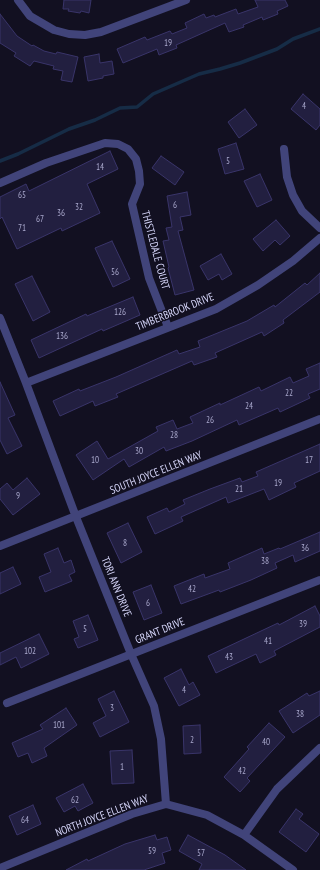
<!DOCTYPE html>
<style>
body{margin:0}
canvas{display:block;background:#121021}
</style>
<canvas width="320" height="870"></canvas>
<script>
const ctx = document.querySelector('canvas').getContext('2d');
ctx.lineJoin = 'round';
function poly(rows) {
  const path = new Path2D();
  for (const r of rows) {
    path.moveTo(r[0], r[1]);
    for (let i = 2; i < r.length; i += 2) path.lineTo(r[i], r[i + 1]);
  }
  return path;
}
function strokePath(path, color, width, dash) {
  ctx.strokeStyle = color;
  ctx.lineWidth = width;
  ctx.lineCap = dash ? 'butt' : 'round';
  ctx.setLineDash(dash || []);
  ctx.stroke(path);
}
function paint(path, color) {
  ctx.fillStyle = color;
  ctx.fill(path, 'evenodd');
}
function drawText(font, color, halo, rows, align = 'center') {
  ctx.font = font + ' "PT Sans Narrow",sans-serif';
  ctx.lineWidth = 3;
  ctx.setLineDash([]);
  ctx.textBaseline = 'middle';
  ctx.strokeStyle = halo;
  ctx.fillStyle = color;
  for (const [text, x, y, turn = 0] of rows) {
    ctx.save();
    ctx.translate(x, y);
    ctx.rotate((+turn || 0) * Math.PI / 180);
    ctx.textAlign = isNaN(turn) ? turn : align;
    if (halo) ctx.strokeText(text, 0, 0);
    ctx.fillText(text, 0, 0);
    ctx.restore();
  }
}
strokePath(poly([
 [0,161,18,154,69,129,95,120,120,108,137,107,153,94,199,74,220,69,240,63,277,49,293,39,320,29]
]), '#162c46', 3.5);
const building = poly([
 [64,0,91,0,89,13,81,11,80,13,68,11,69,9,63,9,64,0],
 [255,0,285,0,288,6,277,11,278,14,263,20,262,17,243,25,244,27,229,32,225,23,176,45,177,48,159,55,157,49,123,63,117,49,145,37,147,40,170,31,172,34,187,28,185,23,204,14,206,18,214,15,215,17,236,9,238,14,258,7,255,0],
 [0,14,17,36,32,46,33,45,44,51,56,54,57,52,78,57,72,82,61,80,63,71,53,69,54,66,34,61,30,66,14,56,16,53,0,43,0,14],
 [99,54,100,63,112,61,114,74,103,76,103,78,88,81,84,57,99,54],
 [303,94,320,109,320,125,316,130,291,109,303,94],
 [245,109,257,125,239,138,228,122,245,109],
 [236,143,244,169,225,174,218,149,236,143],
 [110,151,118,169,87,184,100,213,62,231,61,228,17,249,2,217,0,219,0,197,26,184,29,191,110,151],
 [161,156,184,172,175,185,152,168,161,156],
 [260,174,272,200,257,207,244,181,260,174],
 [187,192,191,215,180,217,183,230,178,231,194,290,175,295,168,268,169,267,163,241,169,240,166,228,172,227,167,196,187,192],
 [276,220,290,236,280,245,275,240,263,251,253,239,276,220],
 [112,241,130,279,113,287,95,248,112,241],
 [221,254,232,274,222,280,219,274,208,280,200,266,221,254],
 [320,273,320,292,283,320,284,323,264,336,262,332,215,353,217,357,194,365,192,361,116,394,118,397,95,406,93,401,60,416,53,401,79,389,80,391,116,377,177,350,179,354,200,347,198,341,247,321,274,305,275,307,305,283,307,285,320,273],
 [32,276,50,312,33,321,15,284,32,276],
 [133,297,140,315,103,331,102,329,39,358,31,340,86,314,87,316,133,297],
 [320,363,320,389,308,394,310,398,280,412,278,408,239,425,237,420,192,441,166,451,164,447,129,467,124,459,93,480,76,455,97,441,108,459,158,431,156,427,173,420,177,429,193,423,190,417,220,403,220,405,259,387,261,391,290,377,293,383,309,376,306,369,320,363],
 [0,382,15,415,8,418,22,446,7,454,0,440,0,382],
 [320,444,320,471,294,483,296,487,269,500,264,489,228,503,226,497,181,517,183,521,155,534,147,517,167,508,169,512,185,504,183,500,210,489,240,478,242,482,258,476,256,472,320,444],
 [27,478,40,494,13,515,0,499,0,489,7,483,13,490,27,478],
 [128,523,142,552,121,563,107,533,128,523],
 [320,532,320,551,295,562,293,555,275,563,277,568,251,580,220,592,219,590,181,604,174,586,204,574,205,578,230,569,228,563,262,548,264,554,279,548,280,549,320,532],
 [58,548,64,563,71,560,75,572,69,575,72,581,45,592,39,577,51,572,44,554,58,548],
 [13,567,21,584,0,594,0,573,13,567],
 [151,585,162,613,144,620,133,592,151,585],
 [315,606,320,616,320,627,274,651,276,655,260,663,256,654,216,673,208,656,278,623,279,625,315,606],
 [88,615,98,640,78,648,74,639,79,637,73,621,88,615],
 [39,634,49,654,21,668,16,657,0,665,0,653,39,634],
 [181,669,189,685,193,682,200,695,179,706,164,678,181,669],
 [114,691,129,722,100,737,93,723,106,716,98,699,114,691],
 [320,691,320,715,293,733,279,711,307,693,309,696,320,691],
 [66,708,77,725,44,748,47,756,32,763,28,753,18,757,12,743,43,729,40,725,66,708],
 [269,723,285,737,247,778,250,781,240,792,224,777,249,749,247,747,269,723],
 [200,725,201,753,184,754,183,726,200,725],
 [132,750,134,783,112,784,110,751,132,750],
 [83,784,93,803,78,811,75,806,64,812,56,798,83,784],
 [33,805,41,824,17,835,9,816,33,805],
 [296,809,303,814,299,819,319,834,306,852,279,832,296,809],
 [155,835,157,840,167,837,171,850,162,853,165,863,144,870,66,870,87,859,88,861,125,844,155,835],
 [188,835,225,855,246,870,199,870,202,864,179,851,188,835]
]);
paint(building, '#221f40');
strokePath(building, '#393469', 1);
strokePath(poly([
 [18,0,30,16,54,30,69,34,85,35,101,32,186,0],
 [284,149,287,177,293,195,302,211,320,228],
 [0,183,46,163,105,143,118,144,128,149,136,159,139,171,140,184,132,204,149,278,168,327],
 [0,318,26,383,76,517,131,654,154,706,161,739,166,804],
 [26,383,216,309,258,285,293,261,320,238],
 [0,546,320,419],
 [7,703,320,580],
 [244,835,277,789,320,748],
 [0,868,132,814,166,804,207,815,244,835,293,870]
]), '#41447a', 8);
drawText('9px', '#a9a8cc', null, [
 ["19",168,43],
 ["4",304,106],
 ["5",228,161],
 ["14",100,167],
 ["65",22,195],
 ["6",175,205],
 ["32",79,207],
 ["36",61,213],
 ["67",40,219],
 ["71",22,228],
 ["56",115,272],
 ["126",120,312],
 ["136",62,336],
 ["22",289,393],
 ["24",249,406],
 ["26",210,420],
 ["28",174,435],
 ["30",139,451],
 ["10",95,460],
 ["17",309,460],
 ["19",278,483],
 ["21",239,489],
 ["9",18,496],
 ["8",125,543],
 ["36",305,548],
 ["38",265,561],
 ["42",192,589],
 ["6",148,603],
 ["39",303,624],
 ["5",85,629],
 ["41",268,641],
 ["102",30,651],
 ["43",229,657],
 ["4",184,690],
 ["3",112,708],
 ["38",300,714],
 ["101",59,725],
 ["2",192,740],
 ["40",266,742],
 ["1",122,767],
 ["42",242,771],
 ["62",75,800],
 ["64",25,820],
 ["59",152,851],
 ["57",201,853]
]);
drawText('11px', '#d6d6fa', '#121021', [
 ["THISTLEDALE COURT",155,250,75],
 ["TIMBERBROOK DRIVE",175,312,-22],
 ["SOUTH JOYCE ELLEN WAY",156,473,-22],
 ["TORI ANN DRIVE",116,587,68],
 ["GRANT DRIVE",160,631,-22],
 ["NORTH JOYCE ELLEN WAY",102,816,-21]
]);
</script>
